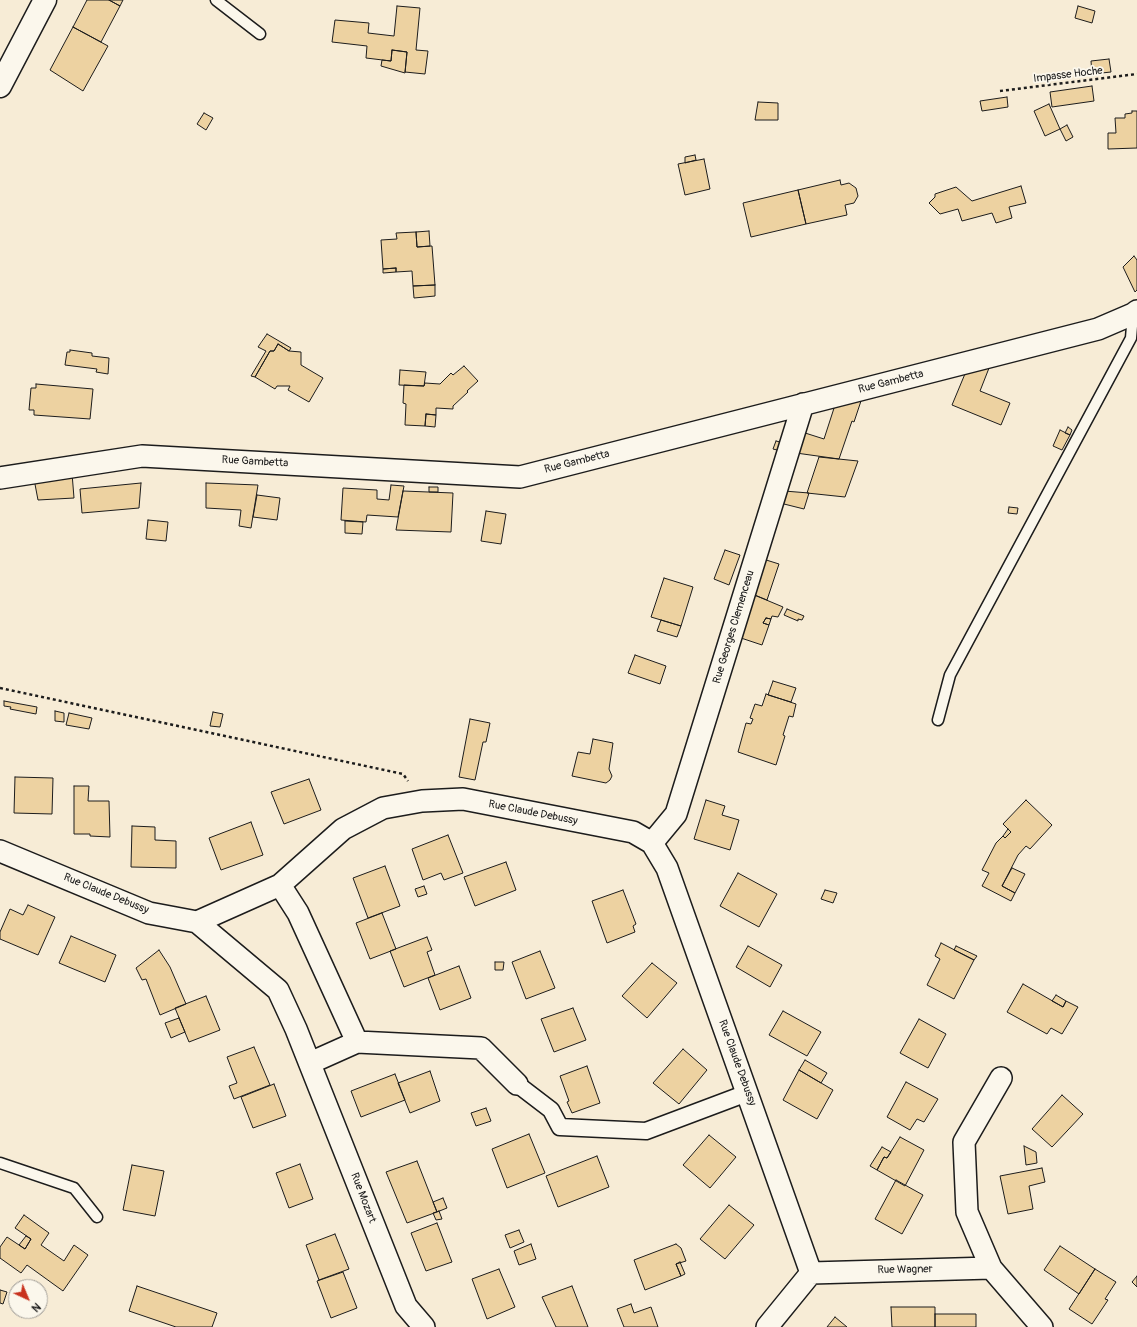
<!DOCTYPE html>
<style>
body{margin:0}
#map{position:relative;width:1137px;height:1327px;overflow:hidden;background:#f7ecd6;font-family:Pangolin,sans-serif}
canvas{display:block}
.north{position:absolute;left:8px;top:1279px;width:40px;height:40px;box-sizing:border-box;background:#fbf7ec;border:1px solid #a29f99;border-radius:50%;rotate:136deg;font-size:11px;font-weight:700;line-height:16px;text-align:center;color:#1c1c1c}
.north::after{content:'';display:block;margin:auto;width:14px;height:18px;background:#c8321e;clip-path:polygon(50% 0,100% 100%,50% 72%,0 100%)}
</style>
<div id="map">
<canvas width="1137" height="1327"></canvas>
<div class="north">N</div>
</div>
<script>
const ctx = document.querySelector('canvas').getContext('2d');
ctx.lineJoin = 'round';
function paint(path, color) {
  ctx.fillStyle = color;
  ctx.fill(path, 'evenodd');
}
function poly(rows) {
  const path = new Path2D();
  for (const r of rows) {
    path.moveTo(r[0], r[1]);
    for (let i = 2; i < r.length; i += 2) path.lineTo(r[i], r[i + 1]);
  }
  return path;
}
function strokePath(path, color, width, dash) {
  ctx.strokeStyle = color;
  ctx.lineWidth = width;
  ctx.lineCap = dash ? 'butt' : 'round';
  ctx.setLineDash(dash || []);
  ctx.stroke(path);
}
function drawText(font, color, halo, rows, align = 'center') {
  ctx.font = font + ' Pangolin,sans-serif';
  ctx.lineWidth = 3.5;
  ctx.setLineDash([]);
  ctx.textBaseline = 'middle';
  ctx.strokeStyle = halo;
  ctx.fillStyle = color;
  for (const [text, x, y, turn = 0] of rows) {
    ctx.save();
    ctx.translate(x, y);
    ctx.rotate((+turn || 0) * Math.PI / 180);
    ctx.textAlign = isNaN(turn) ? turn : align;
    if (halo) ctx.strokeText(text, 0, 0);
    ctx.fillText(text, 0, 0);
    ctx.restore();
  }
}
const building = poly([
 [87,0,109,0,120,6,101,42,73,27,87,0],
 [109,0,123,0,120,6,109,0],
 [397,6,420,8,416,50,428,51,425,74,405,72,407,52,392,50,391,61,366,58,367,46,332,42,335,20,369,23,368,33,394,36,397,6],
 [1078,6,1095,11,1092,23,1075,18,1078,6],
 [73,27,108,46,83,91,50,70,73,27],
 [392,50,407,52,405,73,381,66,382,60,391,61,392,50],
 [1109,59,1111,72,1092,74,1091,61,1109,59],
 [1092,86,1094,101,1052,107,1050,92,1092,86],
 [1007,97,1008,107,982,111,980,101,1007,97],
 [758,102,778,103,778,120,755,120,758,102],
 [1049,104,1060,129,1045,136,1034,111,1049,104],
 [1132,111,1137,111,1137,148,1108,149,1108,133,1116,133,1115,118,1125,118,1125,114,1132,113,1132,111],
 [204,113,213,118,206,130,197,124,204,113],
 [1067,125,1073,137,1066,141,1060,129,1067,125],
 [695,155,696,160,685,163,685,157,695,155],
 [704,159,710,189,685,195,678,164,704,159],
 [840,180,841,185,849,183,856,188,858,196,854,203,845,205,847,215,806,224,798,190,840,180],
 [1021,186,1026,203,1009,207,1012,218,996,223,992,213,962,221,958,209,940,214,929,203,935,197,935,194,956,187,972,201,1021,186],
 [798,190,806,224,751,237,743,203,798,190],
 [429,231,430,246,417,247,416,232,429,231],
 [416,232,417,247,432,246,435,285,413,286,412,271,396,272,396,268,383,269,381,240,397,239,396,233,416,232],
 [1134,256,1137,260,1137,290,1135,292,1123,267,1134,256],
 [396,268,396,272,383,273,383,269,396,268],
 [435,285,435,296,414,298,413,286,435,285],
 [267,334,291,348,289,351,278,344,274,351,270,351,255,377,251,376,266,351,258,347,267,334],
 [278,344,289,351,301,352,301,365,323,378,309,402,288,390,290,386,277,386,275,389,255,377,270,351,274,351,278,344],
 [70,350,92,353,92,356,109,358,108,374,96,372,97,369,65,365,67,352,70,352,70,350],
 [991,363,980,391,1010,403,1001,425,952,405,967,369,991,363],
 [464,366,478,381,467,391,468,392,453,406,453,409,436,408,436,415,426,414,425,426,405,425,406,404,403,403,404,385,424,386,425,383,440,384,451,373,453,375,464,366],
 [400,370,426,372,424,386,399,385,400,370],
 [36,384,93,389,90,419,34,415,34,410,29,410,31,388,36,388,36,384],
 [863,395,854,422,852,421,839,459,796,453,802,432,824,439,836,402,863,395],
 [426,414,436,415,435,427,425,426,426,414],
 [1068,427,1072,430,1070,435,1065,433,1068,427],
 [1060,430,1070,435,1062,450,1053,446,1060,430],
 [776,441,784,443,781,451,773,449,776,441],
 [819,457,858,461,845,497,807,493,819,457],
 [72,473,74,498,38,500,34,479,72,473],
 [141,483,139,508,82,513,80,489,141,483],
 [206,483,258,485,251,528,239,526,241,510,206,508,206,483],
 [391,485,404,486,398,517,367,515,366,522,341,520,343,488,377,490,377,499,389,500,391,485],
 [429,487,438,487,438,492,429,492,429,487],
 [403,491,453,493,451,532,396,530,403,491],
 [784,491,809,493,804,509,780,503,784,491],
 [257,495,280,498,277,520,253,517,257,495],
 [1009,507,1018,508,1017,514,1008,513,1009,507],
 [486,511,506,514,501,544,481,541,486,511],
 [148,520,168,522,166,541,146,539,148,520],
 [345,521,363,522,362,534,345,533,345,521],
 [725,550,740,555,729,585,714,579,725,550],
 [763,559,779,564,767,600,752,594,763,559],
 [664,578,693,587,681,626,651,617,664,578],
 [752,594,783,607,778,617,772,616,771,619,766,618,763,623,769,625,762,645,738,637,752,594],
 [787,609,804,616,802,620,798,619,798,621,784,615,787,609],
 [766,618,771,619,769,625,763,623,766,618],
 [661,620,681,626,677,637,657,631,661,620],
 [635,655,666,666,660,684,628,673,635,655],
 [773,681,796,688,791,702,768,695,773,681],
 [766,694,796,704,793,717,789,716,783,735,785,736,776,765,738,752,746,723,751,724,753,719,750,718,755,704,762,706,766,694],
 [4,701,37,707,36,714,10,709,11,707,4,706,4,701],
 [55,711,64,713,64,722,55,721,55,711],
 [213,712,223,714,220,727,210,726,213,712],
 [69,713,92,718,89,729,66,725,69,713],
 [470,719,490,723,486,742,483,742,475,780,459,777,470,719],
 [593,739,613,743,609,769,612,776,610,780,606,783,572,776,578,752,590,754,593,739],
 [15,777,53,778,52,814,14,813,15,777],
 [309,779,321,810,284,824,271,792,309,779],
 [74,786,89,786,88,801,109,801,110,837,90,836,90,834,74,834,74,786],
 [706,800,725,806,722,815,739,820,730,850,694,839,706,800],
 [1026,800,1052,825,1030,849,1026,846,1018,855,1002,886,1015,893,1011,901,982,886,989,873,982,870,996,843,1003,836,1005,838,1011,832,1003,824,1026,800],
 [251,822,263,855,221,870,209,838,251,822],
 [132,826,155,827,155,840,176,841,176,868,131,867,132,826],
 [1008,829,1011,832,1005,838,1003,836,1008,829],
 [448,835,463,873,444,880,441,873,423,880,412,849,448,835],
 [506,862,516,890,475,906,464,877,506,862],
 [385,866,400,906,368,918,353,878,385,866],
 [1012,868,1025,874,1015,893,1002,886,1012,868],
 [738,873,777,894,759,927,720,906,738,873],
 [424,886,427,894,418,897,415,889,424,886],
 [623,890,636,924,633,926,635,932,607,943,592,901,623,890],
 [825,890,837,893,833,903,821,899,825,890],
 [28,905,55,917,38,955,0,939,0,932,10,909,23,915,28,905],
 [382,913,396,949,370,959,356,923,382,913],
 [71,936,116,955,105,982,59,963,71,936],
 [427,937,432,950,427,952,435,975,404,987,390,951,427,937],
 [941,943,974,960,954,999,927,985,940,959,935,956,941,943],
 [748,946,782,965,770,987,736,967,748,946],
 [956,946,977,956,974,960,954,950,956,946],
 [159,950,170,967,186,1004,160,1015,146,979,142,980,136,968,159,950],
 [540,951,555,988,526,999,512,962,540,951],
 [495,962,504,962,503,970,495,970,495,962],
 [652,963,677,983,647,1018,622,996,652,963],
 [459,966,471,998,440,1010,428,978,459,966],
 [1023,984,1063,1007,1066,1001,1078,1007,1062,1034,1051,1028,1047,1034,1007,1012,1023,984],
 [1056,995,1066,1001,1063,1007,1052,1001,1056,995],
 [206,996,220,1030,189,1042,175,1008,206,996],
 [573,1008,586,1040,554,1052,541,1019,573,1008],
 [783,1011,821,1032,807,1056,769,1035,783,1011],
 [179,1018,185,1032,171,1038,165,1023,179,1018],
 [919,1019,946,1034,928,1068,900,1053,919,1019],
 [254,1047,270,1085,234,1099,229,1086,237,1083,227,1057,254,1047],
 [683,1049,707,1070,679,1104,653,1083,683,1049],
 [805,1060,827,1073,821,1083,799,1070,805,1060],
 [587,1066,600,1103,572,1113,567,1102,569,1101,560,1076,587,1066],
 [799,1070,833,1090,817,1119,783,1100,799,1070],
 [430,1071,440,1101,410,1113,398,1083,430,1071],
 [395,1074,405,1100,361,1117,351,1091,395,1074],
 [906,1082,938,1099,924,1122,917,1119,910,1130,887,1117,906,1082],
 [274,1084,286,1116,253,1128,241,1097,274,1084],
 [1062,1095,1083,1114,1052,1147,1032,1129,1062,1095],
 [486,1108,491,1121,476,1126,471,1113,486,1108],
 [529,1134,545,1173,507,1188,492,1149,529,1134],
 [709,1135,736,1157,710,1188,683,1165,709,1135],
 [900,1137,924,1150,905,1186,877,1170,884,1157,887,1158,900,1137],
 [1024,1146,1036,1152,1037,1163,1026,1165,1024,1146],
 [882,1147,891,1152,887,1158,884,1157,877,1170,870,1166,882,1147],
 [597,1156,609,1187,558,1207,546,1176,597,1156],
 [417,1161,437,1212,407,1223,386,1172,417,1161],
 [300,1164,313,1199,289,1208,276,1173,300,1164],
 [132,1165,164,1171,155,1216,123,1210,132,1165],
 [1042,1168,1045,1182,1029,1186,1033,1209,1008,1214,1000,1176,1042,1168],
 [896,1180,923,1195,902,1234,875,1219,896,1180],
 [443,1198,447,1208,437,1212,433,1202,443,1198],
 [729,1205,754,1225,725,1259,700,1239,729,1205],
 [439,1211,442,1219,436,1220,433,1213,439,1211],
 [24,1215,49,1233,41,1245,64,1261,74,1245,88,1255,63,1291,27,1265,21,1273,0,1258,0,1247,7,1237,25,1249,31,1239,15,1228,24,1215],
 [437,1223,452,1262,426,1271,411,1233,437,1223],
 [519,1230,524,1242,510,1248,505,1235,519,1230],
 [335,1234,349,1269,319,1280,306,1245,335,1234],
 [26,1236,31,1239,25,1249,19,1245,26,1236],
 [531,1244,536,1259,519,1265,514,1251,531,1244],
 [676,1244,681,1248,686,1261,676,1264,681,1276,645,1290,634,1260,676,1244],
 [1060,1246,1095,1269,1079,1294,1044,1270,1060,1246],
 [680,1262,685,1274,681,1276,676,1264,680,1262],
 [499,1269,515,1307,487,1319,472,1279,499,1269],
 [1095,1269,1116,1282,1105,1299,1108,1300,1092,1324,1069,1309,1095,1269],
 [343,1272,357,1308,331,1318,317,1281,343,1272],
 [1137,1276,1137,1287,1132,1282,1137,1276],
 [137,1286,217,1313,212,1327,176,1327,129,1311,137,1286],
 [572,1286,588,1327,556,1327,542,1297,572,1286],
 [0,1290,7,1292,3,1304,0,1303,0,1290],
 [631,1304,634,1313,651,1307,658,1327,624,1327,617,1309,631,1304],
 [891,1307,935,1307,935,1327,892,1327,891,1307],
 [935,1314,976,1314,976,1327,935,1327,935,1314],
 [835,1317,847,1327,827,1327,835,1317]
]);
paint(building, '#edd2a1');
strokePath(building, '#1c1c1c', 1);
const service = poly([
 [216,0,260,34],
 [938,720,950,675,1131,338,1133,314],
 [0,1163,74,1188,97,1217]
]);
const pedestrian = poly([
 [517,1084,551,1110,560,1127,646,1131,747,1093]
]);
const minor = poly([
 [0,478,142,456,520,477,1098,329,1133,314,1137,311],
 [652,843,676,814,803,404],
 [0,851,149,913,197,922,280,885,343,829,383,808,422,801,463,799,633,832,652,843,667,868,811,1273],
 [280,885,298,913,357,1042,310,1063],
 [197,922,278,990,296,1029,406,1306,424,1327],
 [357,1042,481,1048,517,1084],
 [991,1268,967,1212,964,1142,1001,1078],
 [767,1327,811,1273,991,1268,1042,1327]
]);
const tertiary = poly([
 [0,86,45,0]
]);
strokePath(service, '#1c1c1c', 13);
strokePath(pedestrian, '#1c1c1c', 19);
strokePath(minor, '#1c1c1c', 24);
strokePath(tertiary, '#1c1c1c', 25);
strokePath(poly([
 [1000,91,1137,74],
 [0,688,403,774,408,781]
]), '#1c1c1c', 2.5, [3, 3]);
strokePath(service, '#fbf7ec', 10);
strokePath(pedestrian, '#fbf7ec', 16);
strokePath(minor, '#fbf7ec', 21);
strokePath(tertiary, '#fbf7ec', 22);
drawText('11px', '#1c1c1c', '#fbf7ec', [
 ["Impasse Hoche",1068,75,-7],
 ["Rue Gambetta",891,382,-14],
 ["Rue Gambetta",255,462,3],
 ["Rue Gambetta",577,462,-14],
 ["Rue Georges Clemenceau",734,627,-73],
 ["Rue Claude Debussy",533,813,11],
 ["Rue Claude Debussy",106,894,22],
 ["Rue Claude Debussy",737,1063,70],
 ["Rue Mozart",363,1198,69],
 ["Rue Wagner",905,1270,-1]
]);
</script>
